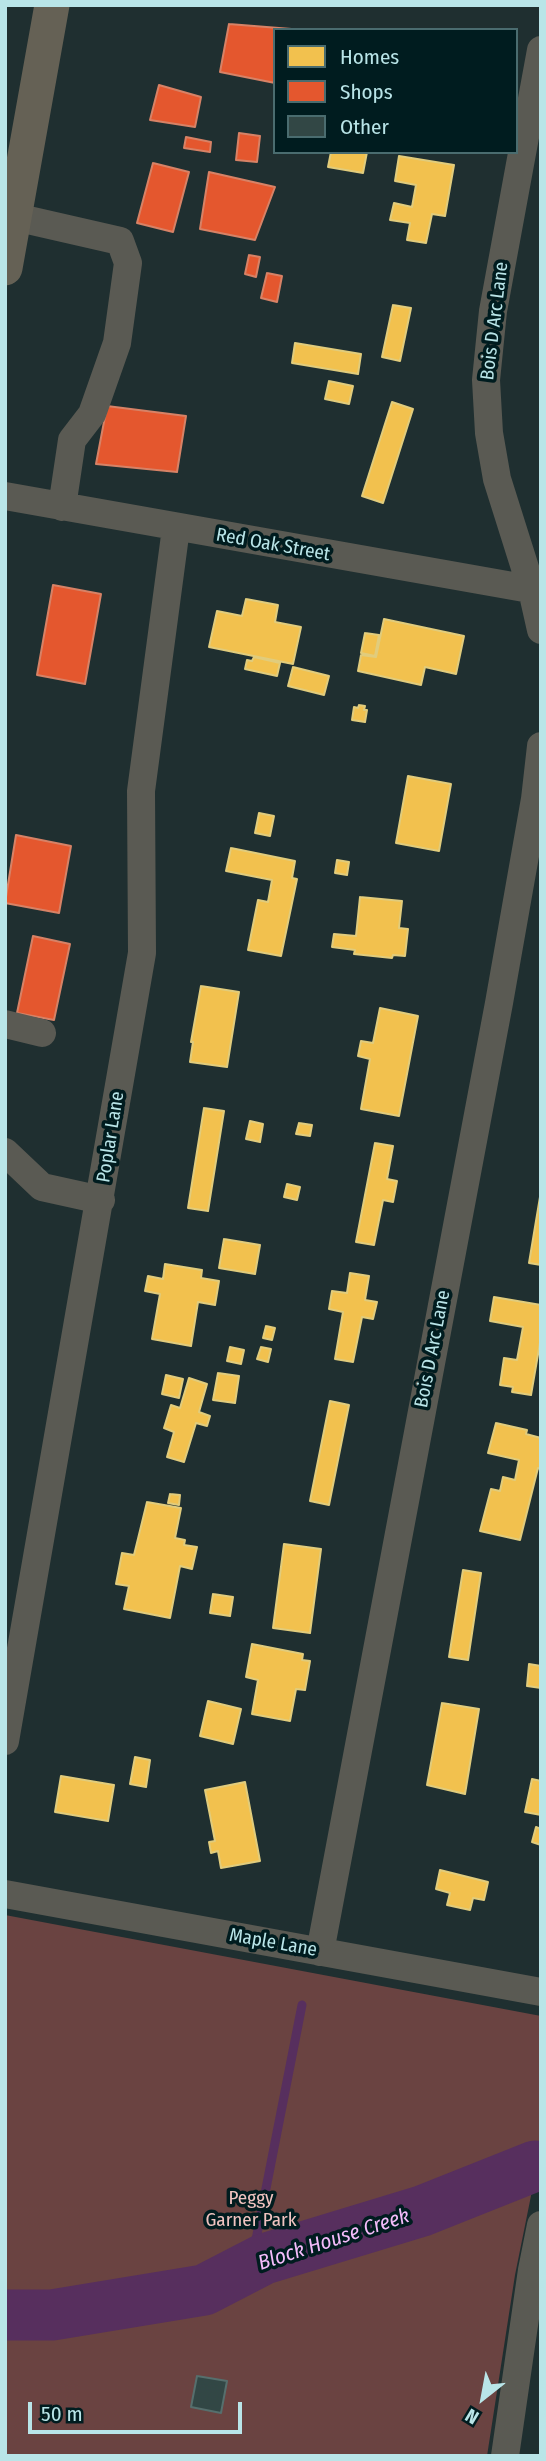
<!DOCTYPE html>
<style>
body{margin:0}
#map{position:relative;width:546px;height:2461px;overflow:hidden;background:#1f2f30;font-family:"Fira Sans Condensed",sans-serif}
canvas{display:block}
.frame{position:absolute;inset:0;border:7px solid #b9e5e8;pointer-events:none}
.legend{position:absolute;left:273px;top:28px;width:245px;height:126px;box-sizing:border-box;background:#001c1f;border:2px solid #4a6c6f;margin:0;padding:9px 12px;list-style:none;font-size:21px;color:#b9e5e8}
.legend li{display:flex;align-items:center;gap:14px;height:35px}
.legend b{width:35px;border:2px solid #4a6c6f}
.north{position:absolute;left:448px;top:2363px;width:70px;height:70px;-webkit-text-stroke:5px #001c1f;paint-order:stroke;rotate:211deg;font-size:19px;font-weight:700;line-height:28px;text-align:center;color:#b9e5e8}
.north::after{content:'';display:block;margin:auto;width:24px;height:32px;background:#b9e5e8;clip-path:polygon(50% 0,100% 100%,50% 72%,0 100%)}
.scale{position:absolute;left:28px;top:2402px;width:214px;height:32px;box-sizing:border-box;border:4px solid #b9e5e8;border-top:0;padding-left:9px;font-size:21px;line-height:24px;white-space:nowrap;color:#b9e5e8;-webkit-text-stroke:5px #001c1f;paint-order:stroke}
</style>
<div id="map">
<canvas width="546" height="2461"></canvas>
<div class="frame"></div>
<ul class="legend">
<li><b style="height:19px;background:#f2c14e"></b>Homes</li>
<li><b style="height:19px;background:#e4572e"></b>Shops</li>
<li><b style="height:19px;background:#324745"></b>Other</li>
</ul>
<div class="north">N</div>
<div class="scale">50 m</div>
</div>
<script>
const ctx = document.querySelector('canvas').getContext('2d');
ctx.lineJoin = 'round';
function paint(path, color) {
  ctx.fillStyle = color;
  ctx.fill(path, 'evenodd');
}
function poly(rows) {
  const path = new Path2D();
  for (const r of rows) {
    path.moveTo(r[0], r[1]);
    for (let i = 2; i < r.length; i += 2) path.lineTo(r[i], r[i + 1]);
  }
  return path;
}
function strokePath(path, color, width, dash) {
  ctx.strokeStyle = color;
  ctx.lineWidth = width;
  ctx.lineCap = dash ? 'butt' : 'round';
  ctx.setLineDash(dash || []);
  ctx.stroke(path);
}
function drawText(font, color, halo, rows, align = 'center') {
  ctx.font = font + ' "Fira Sans Condensed",sans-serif';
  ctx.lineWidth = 7;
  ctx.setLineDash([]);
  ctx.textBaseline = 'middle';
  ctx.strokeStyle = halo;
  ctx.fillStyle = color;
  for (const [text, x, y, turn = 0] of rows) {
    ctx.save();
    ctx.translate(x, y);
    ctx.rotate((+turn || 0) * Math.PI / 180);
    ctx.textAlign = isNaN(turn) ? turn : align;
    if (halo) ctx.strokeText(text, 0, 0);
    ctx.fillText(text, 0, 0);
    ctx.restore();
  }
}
paint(poly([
 [5,1915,541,2016,541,2169,534,2181,515,2275,487,2456,5,2456]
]), '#6a4341');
const homes = poly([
 [331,152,367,152,363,173,328,167,331,152],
 [399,156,454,165,445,216,432,214,426,243,407,240,410,223,390,220,394,203,412,207,416,185,395,181,399,156],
 [393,305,411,308,400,361,382,357,393,305],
 [295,343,361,354,358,374,292,363,295,343],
 [329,381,353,386,349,404,325,399,329,381],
 [392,402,413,409,383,503,362,496,392,402],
 [246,599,278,605,275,622,301,627,293,664,209,647,217,611,242,616,246,599],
 [384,619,464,636,456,674,425,667,421,685,358,671,361,655,376,657,384,619],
 [365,633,379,635,375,656,361,653,365,633],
 [254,657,280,663,277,676,245,669,247,660,252,661,254,657],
 [293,667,329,676,324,695,288,686,293,667],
 [359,705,365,706,364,710,367,710,365,722,352,720,354,707,358,708,359,705],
 [408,776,451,784,439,851,396,843,408,776],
 [259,813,274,816,270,836,255,833,259,813],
 [231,848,295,861,292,878,297,879,281,956,248,950,258,900,268,902,272,880,226,871,231,848],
 [337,860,349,862,347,875,335,873,337,860],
 [360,897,402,901,399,928,408,929,405,956,393,955,392,958,354,954,355,950,332,947,334,934,356,936,360,897],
 [201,986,239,992,227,1067,190,1062,193,1042,191,1042,201,986],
 [380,1008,418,1016,399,1116,361,1109,370,1059,358,1056,361,1041,373,1043,380,1008],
 [204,1108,224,1111,208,1211,188,1208,204,1108],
 [250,1121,263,1124,260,1142,246,1139,250,1121],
 [299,1123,312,1125,310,1136,296,1134,299,1123],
 [375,1143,393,1146,387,1179,397,1181,393,1202,383,1200,374,1245,356,1242,375,1143],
 [287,1184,300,1187,297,1200,284,1197,287,1184],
 [541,1191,541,1265,529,1263,541,1191],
 [224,1239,260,1245,255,1274,219,1268,224,1239],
 [165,1264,202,1270,201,1278,219,1281,215,1305,198,1302,191,1346,152,1339,160,1294,145,1291,148,1276,163,1279,165,1264],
 [350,1273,369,1276,365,1300,377,1302,373,1319,362,1317,353,1362,335,1359,343,1312,329,1309,332,1291,347,1293,350,1273],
 [494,1297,541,1305,541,1337,531,1395,512,1392,513,1387,500,1385,504,1358,517,1360,523,1327,490,1321,494,1297],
 [266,1326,275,1328,272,1340,263,1338,266,1326],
 [230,1347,244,1350,241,1364,227,1361,230,1347],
 [261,1347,271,1349,268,1362,257,1359,261,1347],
 [218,1373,239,1376,235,1403,213,1400,218,1373],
 [166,1375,183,1379,179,1398,162,1394,166,1375],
 [189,1378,207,1384,199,1412,210,1416,207,1426,196,1423,184,1462,167,1457,174,1432,164,1428,171,1405,180,1408,189,1378],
 [330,1401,349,1405,329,1505,310,1501,330,1401],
 [496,1423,527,1430,526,1434,541,1438,541,1469,538,1468,520,1540,480,1531,491,1489,500,1491,503,1477,515,1480,519,1460,488,1453,496,1423],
 [170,1494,180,1495,179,1505,168,1503,170,1494],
 [147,1502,181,1508,175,1538,185,1540,184,1545,197,1547,192,1569,180,1566,170,1618,124,1609,129,1586,116,1584,122,1553,134,1555,147,1502],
 [284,1544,321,1549,310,1633,273,1628,284,1544],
 [463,1570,481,1573,468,1660,449,1657,463,1570],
 [213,1594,233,1597,230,1616,210,1613,213,1594],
 [252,1644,303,1654,302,1660,310,1661,305,1690,296,1689,290,1721,252,1714,258,1680,246,1677,252,1644],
 [529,1664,541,1666,541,1688,527,1686,529,1664],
 [208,1701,241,1709,233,1744,200,1736,208,1701],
 [442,1703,479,1709,465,1794,427,1785,442,1703],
 [135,1757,150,1760,146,1787,130,1784,135,1757],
 [61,1776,114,1785,108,1821,55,1812,61,1776],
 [532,1779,541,1781,541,1815,525,1812,532,1779],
 [245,1782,260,1861,221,1868,218,1851,211,1853,209,1842,215,1841,205,1790,245,1782],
 [536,1827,541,1829,541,1845,532,1842,536,1827],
 [440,1870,488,1882,484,1900,473,1898,470,1910,447,1905,450,1893,436,1889,440,1870]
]);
paint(homes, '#f2c14e');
strokePath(homes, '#e1cc7c', 2);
const shops = poly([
 [229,24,304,30,275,30,275,83,220,72,229,24],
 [159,85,201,97,195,127,150,120,159,85],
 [239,133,260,136,257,162,236,160,239,133],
 [186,137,211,142,210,152,184,148,186,137],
 [153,163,189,172,173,232,137,223,153,163],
 [209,172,275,187,255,240,200,229,209,172],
 [249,255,260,257,256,277,245,274,249,255],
 [267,273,282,276,277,302,261,298,267,273],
 [107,406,186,416,177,472,96,464,107,406],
 [53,585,101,594,85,684,37,675,53,585],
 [16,835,71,846,59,913,5,903,16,835],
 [33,936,70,944,54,1020,17,1013,33,936]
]);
paint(shops, '#e4572e');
strokePath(shops, '#d78266', 2);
strokePath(poly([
 [251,2265,302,2005]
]), '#572f5e', 9);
strokePath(poly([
 [5,2315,52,2315,204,2290,264,2259,422,2211,535,2166]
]), '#572f5e', 51);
const building = poly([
 [197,2376,227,2381,221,2413,191,2407,197,2376]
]);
paint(building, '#324745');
strokePath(building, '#566f6d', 2);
strokePath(poly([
 [541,50,493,311,486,380,489,433,497,479,532,590,541,630],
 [15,217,120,241,128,263,117,343,92,414,72,440,62,507],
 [5,496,541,591],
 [5,1024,42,1033],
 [5,1152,42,1187,101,1200],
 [5,1741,142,953,141,791,176,528],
 [5,1894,541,1992],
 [320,1952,499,1003,535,799,541,746],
 [505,2456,532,2270,541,2225]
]), '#5a5a53', 28);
strokePath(poly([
 [5,268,52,5]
]), '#656155', 35);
drawText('19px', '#b9e5e8', '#001c1f', [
 ["Bois D Arc Lane",495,321,-83],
 ["Red Oak Street",273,545,10],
 ["Poplar Lane",111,1137,-81],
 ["Bois D Arc Lane",433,1349,-79],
 ["Maple Lane",273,1943,10]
]);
drawText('19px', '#f1c4c1', '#001c1f', [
 ["Peggy",251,2199],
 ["Garner Park",251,2221]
]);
drawText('italic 21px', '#f4bcfb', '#001c1f', [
 ["Block House Creek",334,2240,-18]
]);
</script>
